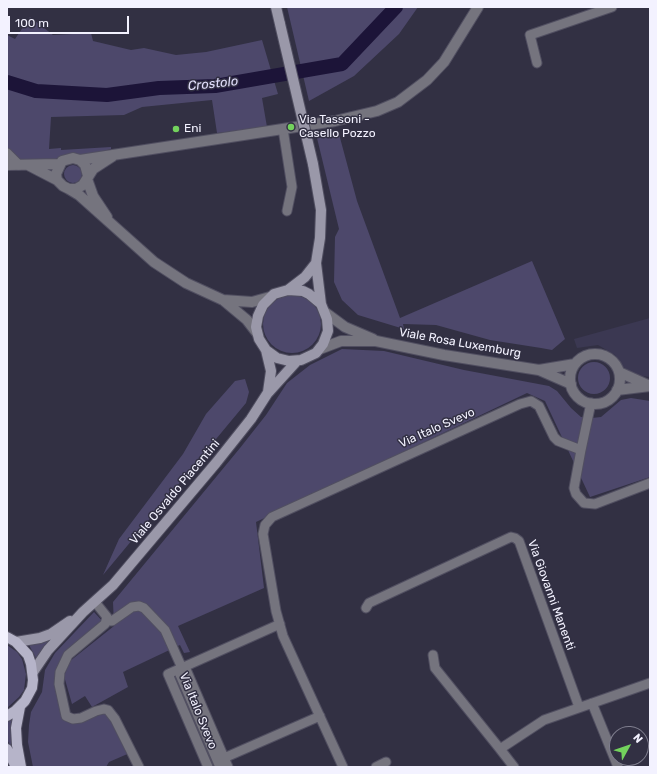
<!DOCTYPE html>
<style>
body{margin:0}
#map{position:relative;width:657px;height:774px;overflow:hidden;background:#323043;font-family:Rubik,sans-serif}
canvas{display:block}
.frame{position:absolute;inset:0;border:8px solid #f3f2ff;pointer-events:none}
.north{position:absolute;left:609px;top:726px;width:40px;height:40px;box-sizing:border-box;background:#323043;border:1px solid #7f7e8e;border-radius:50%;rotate:50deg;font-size:11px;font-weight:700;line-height:16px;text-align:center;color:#f3f2ff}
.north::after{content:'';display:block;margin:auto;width:14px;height:18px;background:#73d25d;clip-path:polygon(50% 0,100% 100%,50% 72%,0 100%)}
.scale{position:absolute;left:8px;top:16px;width:121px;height:18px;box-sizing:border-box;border:2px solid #f3f2ff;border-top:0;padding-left:5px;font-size:12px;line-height:14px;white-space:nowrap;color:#f3f2ff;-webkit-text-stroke:3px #323043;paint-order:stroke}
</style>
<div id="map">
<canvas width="657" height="774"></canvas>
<div class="frame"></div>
<div class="north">N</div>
<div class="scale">100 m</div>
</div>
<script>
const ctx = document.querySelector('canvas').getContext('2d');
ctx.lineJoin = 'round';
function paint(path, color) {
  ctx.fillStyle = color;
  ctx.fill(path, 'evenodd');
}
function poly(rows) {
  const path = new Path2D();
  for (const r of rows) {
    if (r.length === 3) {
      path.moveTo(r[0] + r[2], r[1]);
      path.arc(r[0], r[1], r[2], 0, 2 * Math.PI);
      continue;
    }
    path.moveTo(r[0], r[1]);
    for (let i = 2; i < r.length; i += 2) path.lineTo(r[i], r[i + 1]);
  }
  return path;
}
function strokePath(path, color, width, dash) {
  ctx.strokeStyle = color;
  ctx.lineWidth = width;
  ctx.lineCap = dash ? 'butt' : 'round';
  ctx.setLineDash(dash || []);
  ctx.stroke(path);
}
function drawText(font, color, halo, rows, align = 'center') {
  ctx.font = font + ' Rubik,sans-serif';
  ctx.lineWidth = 3;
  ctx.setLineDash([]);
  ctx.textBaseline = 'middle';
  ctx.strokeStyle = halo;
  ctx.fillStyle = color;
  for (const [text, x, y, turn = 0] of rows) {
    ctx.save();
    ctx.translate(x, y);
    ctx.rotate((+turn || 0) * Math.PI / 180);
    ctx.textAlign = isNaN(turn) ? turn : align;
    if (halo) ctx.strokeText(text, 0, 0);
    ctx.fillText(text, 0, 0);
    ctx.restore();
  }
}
paint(poly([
 [650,318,650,377,634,375,629,372,620,364,615,355,598,345,577,348,574,339]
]), '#3b3852');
paint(poly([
 [287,7,418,7,399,34,354,76,309,101],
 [30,17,53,35,91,33,93,41,131,50,144,48,176,55,206,52,262,40,278,94,262,98,267,127,217,133,212,100,142,107,124,115,51,117,49,149,61,148,61,150,111,147,111,149,85,156,72,153,53,160,19,160,7,149,7,35,15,39],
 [339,134,357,201,400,318,532,261,565,339,552,350,541,348,490,340,436,325,403,324,404,329,358,315,342,300,334,282,335,237,339,229,317,138],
 [73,174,9],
 [292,324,29],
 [342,349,384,351,464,370,549,386,557,391,571,408,581,417,592,418,601,417,621,400,631,398,650,401,650,477,590,497,545,401,527,393,256,522,264,588,178,626,190,652,184,653,180,645,123,672,128,687,92,707,85,696,72,704,64,676,70,661,114,626,113,602,240,448,266,415,287,383,310,365],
 [594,378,16],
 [245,379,249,392,246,403,103,575,119,539,183,454,206,414,235,381],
 [94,612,105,624,68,655,60,672,66,716,73,719,104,709,132,752,109,762,106,767,33,767,28,742,29,725,31,712,42,692,45,670,55,653],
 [60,633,50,641,36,658,29,645,43,642],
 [7,645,17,652,22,659,26,674,24,690,19,697,7,708],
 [13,718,16,759,7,739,7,721]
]), '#4d486b');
strokePath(poly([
 [7,82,36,91,107,95,159,88,215,86,342,64,396,7]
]), '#1c1438', 14);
const minor = poly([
 [537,63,530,35,612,7],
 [283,129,292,187,287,211],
 [7,153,19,165],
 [581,450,591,403],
 [95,602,107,617,105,624,68,655,60,672,59,684,66,716,73,719,81,718,96,711,104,709,108,710,115,719,139,767],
 [366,608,369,603,511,537,515,538,519,541,579,707],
 [106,621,112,621,132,607,139,606,144,608,165,630,182,668],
 [433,655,435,668,500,749,544,720,650,683],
 [185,667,228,767],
 [178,670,220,767],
 [592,703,618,767],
 [500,749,514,767],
 [224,758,320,716],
 [208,767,168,674,280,624],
 [343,767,283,636,276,611,263,534,265,525,272,517,520,404,531,401,539,406,554,437,558,441,581,450,574,488,576,494,584,503,595,504,650,483],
 [376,767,386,762]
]);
const tertiary = poly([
 [80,160,335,121,377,111,398,102,427,80,444,62,478,7],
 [7,165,59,164],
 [28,165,57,180],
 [88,176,85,165,80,160,73,158,62,161,56,174,57,180,63,186,69,189,76,189,83,185,93,169,113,156],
 [87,179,93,196,107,217],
 [69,189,79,195,154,262,186,283,223,300,247,320,257,333],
 [223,300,252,302,270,297],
 [326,313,345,327,373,339],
 [320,349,341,341,376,341,444,355,539,370,571,384],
 [595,379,25],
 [539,370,575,364],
 [619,372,650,386],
 [617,390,650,386]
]);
const secondary = poly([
 [276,7,280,24],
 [313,164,321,210,320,238,316,263,321,304],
 [288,290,305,277,316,263],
 [266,350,277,358,289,361,301,360,316,353,323,344,328,331,327,319,321,304,309,294,303,291,288,290,274,294,263,305,258,316,256,327,259,339,266,350,271,371,268,392],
 [16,642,40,638,51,634,70,621],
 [33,672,48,650,83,612,113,585,216,463,251,419,267,394,296,362]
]);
const primary = poly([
 [7,637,16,642,28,655,31,664,33,680,32,688,25,701,15,711,7,716],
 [20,707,16,728,17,745,21,767],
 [7,749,16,767]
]);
strokePath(minor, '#514f61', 11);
strokePath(tertiary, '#514f61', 12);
strokePath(secondary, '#514f61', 12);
strokePath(primary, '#514f61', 12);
strokePath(minor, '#75747e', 9);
strokePath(tertiary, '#75747e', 10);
strokePath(secondary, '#9a98a9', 10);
strokePath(primary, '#b6b4c9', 10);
const secondaryBridge = poly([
 [280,24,313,164]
]);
strokePath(secondaryBridge, '#514f61', 12, []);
strokePath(secondaryBridge, '#9a98a9', 10);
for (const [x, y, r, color] of [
 [291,127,4,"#73d25d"],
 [176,129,4,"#73d25d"]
]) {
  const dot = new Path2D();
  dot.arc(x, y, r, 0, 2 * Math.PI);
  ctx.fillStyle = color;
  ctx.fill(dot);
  strokePath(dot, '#323043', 1.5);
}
drawText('12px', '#f3f2ff', '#323043', [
 ["Via Tassoni -",299,120],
 ["Casello Pozzo",299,134],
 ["Eni",184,129]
], 'left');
drawText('12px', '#f3f2ff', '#323043', [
 ["Viale Rosa Luxemburg",460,343,10],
 ["Via Italo Svevo",437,428,-24],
 ["Viale Osvaldo Piacentini",175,492,-50],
 ["Via Giovanni Manenti",551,595,70],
 ["Via Italo Svevo",198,711,68]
]);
drawText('italic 13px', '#e2dffc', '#323043', [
 ["Crostolo",213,84,-6]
]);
</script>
